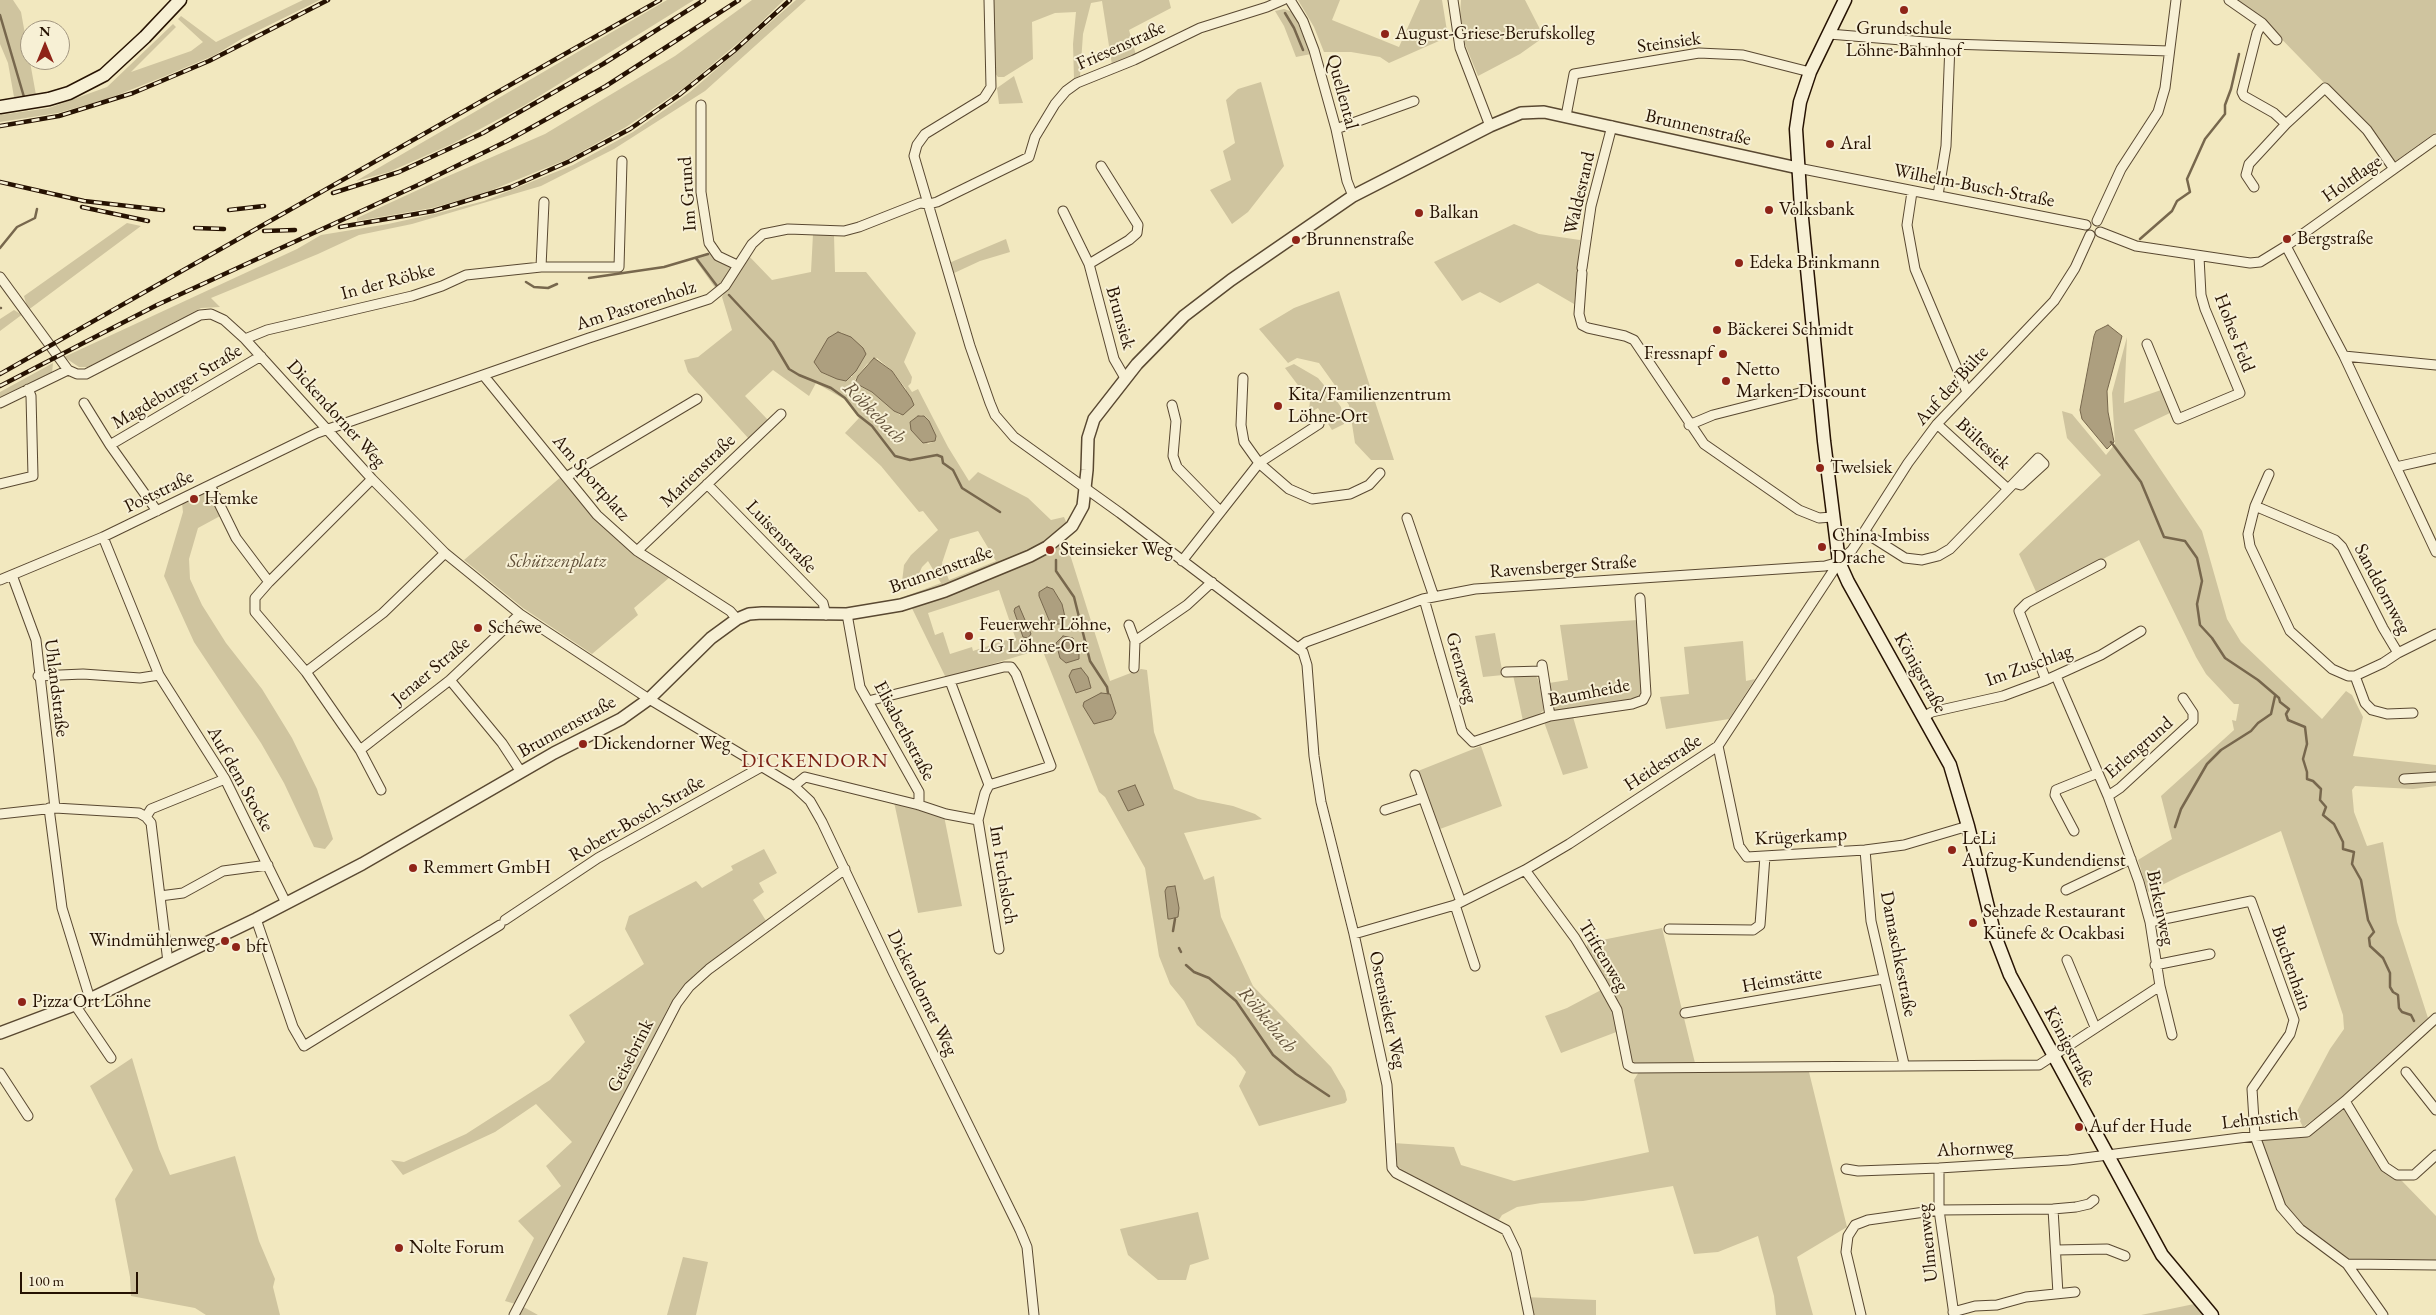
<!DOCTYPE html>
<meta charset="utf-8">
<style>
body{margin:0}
#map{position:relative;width:2436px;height:1315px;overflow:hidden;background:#f2e8bf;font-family:"EB Garamond",serif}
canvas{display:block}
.north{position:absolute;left:20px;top:20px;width:50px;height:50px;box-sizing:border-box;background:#f7f0d5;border:1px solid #a39781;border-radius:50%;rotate:0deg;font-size:14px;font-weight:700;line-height:20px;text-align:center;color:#261202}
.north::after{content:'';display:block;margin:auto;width:18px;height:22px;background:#8f2418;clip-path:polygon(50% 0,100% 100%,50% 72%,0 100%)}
.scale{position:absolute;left:20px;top:1272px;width:118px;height:22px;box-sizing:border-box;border:2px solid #261202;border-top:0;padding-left:6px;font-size:15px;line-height:18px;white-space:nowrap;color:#261202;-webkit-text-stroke:4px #f7f0d5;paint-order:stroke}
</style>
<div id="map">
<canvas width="2436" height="1315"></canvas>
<div class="north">N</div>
<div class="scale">100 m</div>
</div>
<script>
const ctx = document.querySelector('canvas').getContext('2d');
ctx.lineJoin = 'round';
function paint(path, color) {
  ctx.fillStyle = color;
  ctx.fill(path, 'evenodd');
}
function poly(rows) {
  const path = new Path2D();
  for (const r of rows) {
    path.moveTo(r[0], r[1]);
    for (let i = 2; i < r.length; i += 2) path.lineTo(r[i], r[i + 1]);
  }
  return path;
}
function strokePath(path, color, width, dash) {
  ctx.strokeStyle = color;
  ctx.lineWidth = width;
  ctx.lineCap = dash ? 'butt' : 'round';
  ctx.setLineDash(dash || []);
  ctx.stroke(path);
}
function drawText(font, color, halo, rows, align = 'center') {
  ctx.font = font + ' "EB Garamond",serif';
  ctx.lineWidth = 4;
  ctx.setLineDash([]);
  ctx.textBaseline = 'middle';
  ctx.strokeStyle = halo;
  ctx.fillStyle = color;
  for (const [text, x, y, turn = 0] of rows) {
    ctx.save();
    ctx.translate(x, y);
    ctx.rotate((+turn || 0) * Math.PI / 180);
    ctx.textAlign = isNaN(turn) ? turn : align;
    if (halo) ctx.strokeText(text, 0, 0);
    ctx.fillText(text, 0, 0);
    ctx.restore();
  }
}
paint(poly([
 [0,0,13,0,21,12,36,95,14,97,8,63,0,44],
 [303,0,320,0,243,38,215,55,163,77,110,98,58,113,0,122,0,115,49,108,107,87,173,24,176,27,131,72,191,51,203,42,178,19,181,16,216,42],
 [667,0,694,0,525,105,452,144,389,172,356,181],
 [752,0,784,0,749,34,685,87,626,127,568,159,482,194,432,208,357,221,357,218,446,177,545,134,675,56],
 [796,0,806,0,705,91,614,149,541,186,412,224,359,235,318,254,211,298,220,307,201,308,88,367,79,367,64,357,297,249,321,235,388,224,434,214,484,201,573,165,633,132,690,92],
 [993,0,1169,0,1171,8,1129,30,1136,55,1112,65,1102,1,1091,3,1083,34,1080,77,1074,79,1073,44,1076,12,1055,13,1032,22,1033,59,1004,77,998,77,994,72],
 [1298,0,1340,0,1332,20,1399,47,1420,0,1442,0,1448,37,1389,63,1380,57,1351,52,1324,52,1314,27],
 [1461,0,1525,0,1544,37,1520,54,1478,76,1465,44,1460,15],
 [2232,0,2436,0,2436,132,2394,162,2372,129,2335,94,2265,22],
 [1284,9,1293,12,1311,54,1296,57,1284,26,1275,11],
 [1014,76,1023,103,999,104,997,88],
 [1261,82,1284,166,1248,212,1232,224,1210,190,1231,180,1223,151,1235,143,1226,100,1238,89],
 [127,223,141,226,0,331,0,319,14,310,19,313,27,307,24,296],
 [1514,224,1539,234,1580,240,1574,304,1538,283,1500,303,1480,292,1462,301,1434,262],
 [813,234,834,235,835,272,866,272,916,333,904,362,912,377,911,383,908,386,912,392,918,389,948,447,969,481,978,472,1028,498,1051,520,1064,517,1067,524,1057,533,1067,545,1110,681,1141,669,1147,670,1154,732,1174,789,1198,799,1233,806,1255,814,1262,819,1184,833,1204,880,1214,876,1221,917,1253,986,1331,1067,1345,1091,1347,1100,1345,1103,1259,1126,1239,1086,1246,1072,1235,1058,1197,1025,1184,1001,1170,984,1159,956,1145,868,1105,797,1099,792,1042,649,946,678,906,596,941,583,928,561,922,567,913,587,908,587,902,582,904,565,911,555,938,530,923,511,919,512,881,466,845,433,859,418,844,399,816,383,809,396,773,370,745,396,768,420,749,439,688,372,684,360,698,357,732,330,722,297,747,254,772,280,811,272],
 [842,332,852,377,828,375,821,372],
 [877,358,892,371,906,389,900,415,872,392,857,385,855,380,867,364],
 [921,415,926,417,935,441,928,444,910,422],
 [978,531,996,561,949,580,942,563,950,539],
 [1047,587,1053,589,1062,604,1051,624,1039,596,1040,592],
 [999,590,1015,637,973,651,972,647,950,654,943,632,935,635,928,613],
 [1006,239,1010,252,980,261,952,274,949,263],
 [710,253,731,268,728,277,716,289,694,258],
 [1339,291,1394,460,1371,460,1355,443,1349,405,1319,363,1297,358,1288,363,1259,329,1294,308],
 [2127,337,2124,403,2161,390,2170,413,2134,430,2202,531,2227,619,2241,642,2322,719,2346,691,2352,695,2363,717,2353,756,2436,765,2436,786,2413,789,2355,786,2352,790,2354,812,2367,846,2383,842,2397,922,2428,1018,2342,1099,2303,1127,2296,1113,2330,1049,2344,1029,2343,1015,2281,831,2182,875,2148,892,2138,860,2172,839,2161,796,2234,730,2232,720,2236,721,2239,704,2234,704,2206,674,2196,657,2139,540,2037,594,2019,554,2101,475,2067,438,2062,411,2072,414,2106,455,2115,444,2112,393],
 [53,363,52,373,0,400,0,392],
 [1294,364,1318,378,1334,397,1341,407,1344,424,1332,430,1318,408,1313,411,1307,425,1310,401,1285,368],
 [562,476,635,553,670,577,634,608,638,615,592,654,523,608,464,560],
 [210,490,222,515,198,528,189,559,190,579,202,605,226,643,262,689,292,738,317,789,333,839,325,849,314,847,284,783,261,743,194,642,164,576,183,512,182,503],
 [1638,620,1643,694,1640,697,1559,712,1553,708,1549,683,1568,680,1560,625],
 [1495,633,1503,675,1483,677,1475,636],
 [1743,641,1746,681,1755,679,1729,719,1666,729,1660,697,1689,694,1684,647],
 [1513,675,1535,675,1538,679,1544,704,1543,711,1537,716,1523,721],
 [1573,717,1588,768,1563,775,1544,722],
 [1481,746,1502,806,1440,829,1418,771],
 [894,802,944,816,962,906,918,913],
 [764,849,777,873,759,883,764,892,753,900,768,924,685,986,669,1006,520,1305,538,1315,514,1315,519,1305,505,1301,534,1238,518,1221,561,1186,546,1166,572,1142,536,1104,495,1132,403,1175,391,1160,404,1162,466,1134,550,1080,585,1042,569,1015,644,964,625,929,629,916,696,881,702,888,733,870,731,866],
 [1662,928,1695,1063,1637,1065,1631,1060,1623,1019,1587,951,1587,943],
 [1603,989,1613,1011,1619,1031,1561,1053,1545,1016,1567,1008],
 [132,1058,159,1149,170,1175,235,1156,259,1241,275,1279,273,1287,280,1315,206,1315,195,1308,131,1296,130,1277,115,1199,133,1170,90,1086],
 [1808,1068,1847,1227,1797,1257,1813,1315,1776,1315,1774,1296,1758,1236,1718,1252,1694,1254,1673,1186,1583,1201,1541,1203,1517,1207,1502,1215,1497,1223,1401,1172,1395,1163,1393,1143,1454,1147,1461,1165,1514,1181,1649,1152,1634,1080,1640,1070],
 [2346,1107,2384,1169,2402,1181,2436,1216,2436,1263,2347,1262,2301,1228,2285,1210,2259,1141,2308,1135],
 [1198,1212,1209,1259,1190,1265,1186,1280,1158,1280,1128,1255,1120,1229],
 [683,1257,708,1262,696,1315,667,1315],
 [1524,1297,1596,1300,1596,1315,1527,1315],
 [2199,1303,2210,1315,2141,1315]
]), '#cfc49f');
const water = poly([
 [2108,325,2122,336,2107,391,2108,412,2114,442,2107,449,2082,419,2080,410,2094,336,2096,331,2108,325],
 [838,332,851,337,863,348,866,354,856,371,846,381,837,379,821,372,814,362,828,338,838,332],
 [874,358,892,371,911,398,914,405,903,415,894,411,872,392,855,383,858,376,874,358],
 [918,416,924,416,929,421,936,436,935,441,923,443,911,430,910,422,918,416],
 [1047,587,1053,589,1062,604,1065,617,1063,624,1052,624,1049,620,1039,596,1039,592,1047,587],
 [1019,606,1031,634,1028,638,1023,637,1014,611,1015,608,1019,606],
 [1063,636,1073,638,1079,654,1079,659,1066,663,1060,658,1056,643,1063,636],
 [1081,668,1088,677,1091,688,1076,693,1069,676,1072,670,1081,668],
 [1101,693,1110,694,1116,713,1112,719,1094,724,1083,706,1084,702,1101,693],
 [1135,785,1144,805,1128,811,1118,791,1135,785],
 [1175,886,1179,908,1178,917,1170,919,1168,919,1165,891,1167,887,1175,886]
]);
paint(water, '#ad9f7f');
strokePath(water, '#77674d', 1);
strokePath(poly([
 [1285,13,1294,28,1303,50],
 [0,15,24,97],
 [2140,239,2172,211,2177,201,2190,192,2187,179,2205,139,2225,114,2225,105,2231,89,2239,54],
 [0,248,17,227,35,218,37,209],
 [696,258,717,286],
 [589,278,664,267,708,254],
 [526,282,534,287,548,288,557,284],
 [729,295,773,342,789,369,799,375,831,388,845,398,858,415,872,426,895,456,910,460,937,455,942,457,943,463,953,470,962,488,1000,512],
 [0,308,1,308],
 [2111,442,2141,482,2164,537,2185,541,2197,558,2202,581,2197,604,2200,625,2212,638,2225,658,2258,680,2279,698,2280,702,2289,709,2286,714,2288,720,2305,727,2307,744,2303,759,2307,772,2307,779,2313,781,2321,789,2320,800,2326,807,2323,815,2334,824,2343,842,2343,849,2354,852,2352,864,2361,880,2368,920,2374,932,2369,938,2370,946,2383,958,2390,973,2390,987,2393,992,2398,995,2399,1008,2402,1012,2411,1015,2414,1021],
 [1056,560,1056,571,1074,597,1090,661,1107,687,1108,693],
 [2175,827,2181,809,2207,764,2221,750,2251,731,2258,723,2271,714,2275,696],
 [1173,931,1175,919],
 [1179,948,1181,952],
 [1186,965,1194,972,1209,978,1236,1001,1273,1055,1296,1074,1329,1096]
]), '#77674d', 2.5);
const minor = poly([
 [989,0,991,87,984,98,925,134,917,145,914,156,970,346,990,403,995,415,1014,437,1120,513,1303,652,1307,665,1314,756,1321,802,1354,934,1387,1085,1392,1168,1396,1173,1506,1230,1516,1251,1529,1315],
 [1290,0,1303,21,1314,50,1336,129,1347,181,1353,196],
 [1453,0,1460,48,1490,126],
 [2229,0,2262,23,2277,40],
 [2262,23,2257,33,2242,92,2244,96,2274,113,2286,124],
 [1829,34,1950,44,2169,51],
 [701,105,701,192,709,243,718,256,737,265],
 [1566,116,1574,74,1699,53,1743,55,1810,72],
 [1336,129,1414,101],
 [1798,168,2086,225],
 [2254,187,2246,175,2249,164,2286,124,2325,88,2367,130,2394,169],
 [1912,192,1907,225,1915,269,1967,392],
 [1938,195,1946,146,1950,44],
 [1063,211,1089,264,1114,359,1125,378],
 [2097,221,2121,169,2158,112,2165,88,2176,0],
 [2100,232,2136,246,2250,263,2260,262,2286,246,2436,139],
 [2286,246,2344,356,2436,552],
 [1089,264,1129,240,1137,233,1138,225,1101,166],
 [541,267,544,202],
 [1582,268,1591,206,1612,126],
 [1582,273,1579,314,1582,325,1588,328,1625,336,1634,340,1704,444,1799,510,1819,518,1832,517],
 [0,277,68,370,77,374,86,374,200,315,211,314,224,320,245,339,372,479,445,553,520,614,649,699,794,786,810,801,822,822,893,972,1020,1230,1027,1247,1034,1315],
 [245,339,267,330,412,296,442,286,466,275,541,267,619,267,622,161],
 [2147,344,2178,419,2240,393,2205,309,2201,295,2199,257],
 [2344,356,2436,365],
 [484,376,597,515,637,551,730,611,737,619],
 [1243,378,1241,425,1244,442,1259,463,1289,489,1312,499,1350,494,1369,485,1380,473],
 [0,403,68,370],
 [84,403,110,445,157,511],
 [1172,405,1176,421,1173,456,1177,467,1220,511],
 [1937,424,2008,489],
 [1689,425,1713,415,1819,388],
 [110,445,261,356],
 [2396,467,2436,458],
 [2269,474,2255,506,2248,534,2250,546,2290,631,2332,669,2348,676,2355,676,2383,663,2398,653,2436,634],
 [566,477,697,399],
 [372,479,269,582,255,598,255,612,306,672,360,750,381,790],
 [0,484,33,476,31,396,28,389],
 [707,484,823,603,826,615],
 [210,485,236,538,269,582],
 [2255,506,2335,540,2342,547,2383,628,2398,653],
 [1407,518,1434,597],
 [1864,532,1905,558,1922,560,1938,556,1950,549,2014,483,2038,458,2044,464,2021,485,2014,483],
 [103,537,159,675,225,779,286,903],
 [637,551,781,414],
 [1182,561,1259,463,1319,424],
 [12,575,36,640,55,808],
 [0,580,103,537,317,433,589,338,709,299,725,286,752,244,763,234,788,229,844,231,859,227,920,203,929,204,937,202,1029,157,1035,137,1055,104,1066,91,1077,83,1134,60,1200,28,1267,7,1283,0],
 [1424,599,1462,731,1473,742,1550,716,1632,704,1643,700,1646,694,1640,598],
 [847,614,860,687,919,792,919,805],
 [1129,625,1135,641],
 [1298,648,1306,642,1423,599,1475,589,1825,566,1839,562],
 [1542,665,1550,716],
 [1134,668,1135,641,1187,605,1212,582],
 [306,672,383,613,445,553],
 [1506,672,1542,671],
 [38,676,83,674,140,678,159,675],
 [2355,676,2365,703,2372,710,2387,714,2413,713],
 [450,680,502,743,521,772],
 [2046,680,2019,611,2027,603,2101,564],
 [950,681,989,785],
 [868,701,1004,667,1011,667,1016,674,1051,766,989,785,985,793,978,820],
 [1923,717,1932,712,2003,696,2046,680,2101,655,2141,631],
 [1718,746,1739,846,1747,857,1865,850,1904,845,1968,826],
 [360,750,450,680,520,614],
 [1415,775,1461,902],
 [2404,779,2436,777],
 [794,786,805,777,919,805,946,814,978,820,999,949],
 [2108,796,2120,788,2193,721,2193,713,2183,698],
 [49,808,62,908,90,999],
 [1385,810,1422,798],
 [0,814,55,808,139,813,146,817,151,823,168,962],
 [146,817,151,809,225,779],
 [2074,831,2055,795,2056,790,2098,773],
 [1865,850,1871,921,1904,1064],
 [1525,870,1575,938,1601,981,1617,1010,1628,1065,1633,1068,2039,1065,2160,986,2150,922,2139,882,2108,796,2056,676],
 [2066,890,2131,859],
 [160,896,183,893,223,871,268,865],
 [1455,905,1475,966],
 [256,919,293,1027,304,1046,500,925],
 [505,920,598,858,763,766],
 [2150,922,2251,901,2294,1020,2290,1034,2252,1089,2255,1136,2281,1207,2300,1229,2347,1264,2383,1315],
 [1669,929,1753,930,1760,925,1765,856],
 [1354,934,1455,905,1525,870,1569,844,1718,746,1839,562,1852,550,1864,532,1908,463,1937,424,2054,301,2075,268,2090,235],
 [2067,960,2095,1027],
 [2155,965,2210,954],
 [2160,986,2172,1035],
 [75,1005,111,1058],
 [1685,1013,1883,979],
 [2406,1072,2436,1110],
 [0,1073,28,1116],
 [2345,1101,2385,1167,2397,1175,2414,1175,2436,1155],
 [1939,1168,1939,1210,1954,1315],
 [1846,1169,1858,1171,1939,1168,2069,1160,2255,1136,2307,1132,2345,1101,2436,1018],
 [2053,1209,2058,1294],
 [2057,1250,2107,1249,2125,1256],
 [2347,1264,2436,1265],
 [1953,1312,1975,1306,1997,1305,2026,1297,2075,1292],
 [514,1315,677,1003,689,987,709,969,845,869],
 [1861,1315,1846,1252,1848,1236,1855,1225,1868,1220,1939,1210,2053,1209,2076,1207,2089,1204,2094,1200]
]);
const tertiary = poly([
 [0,1033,90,999,256,919,362,864,554,753,621,719,649,699,711,638,737,619,749,614,762,613,847,614,901,605,945,591,1030,556,1047,547,1072,526,1083,506,1087,470,1088,438,1094,419,1137,364,1184,316,1231,280,1353,196,1490,126,1521,113,1544,112,1798,168]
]);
const secondary = poly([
 [1845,0,1810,72,1800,102,1796,129,1801,208,1824,441,1839,562,1848,582,1950,765,1968,826,1995,936,2010,975,2162,1255,2212,1315],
 [0,107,49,99,69,93,104,75,145,37,180,0]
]);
strokePath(minor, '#594831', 11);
strokePath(tertiary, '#594831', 14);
strokePath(secondary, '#261202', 15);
strokePath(minor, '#f7f0d5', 9);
strokePath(tertiary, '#f7f0d5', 11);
strokePath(secondary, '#f7f0d5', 12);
const rail = poly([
 [0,126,59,116,133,93,209,61,328,0],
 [0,182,84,201,163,210],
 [333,193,399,172,483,133,603,64,704,0],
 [82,207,148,221],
 [229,210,264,206],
 [340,227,433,211,511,187,570,161,630,129,679,95,734,51,790,0],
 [195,228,224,229],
 [264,231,295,230],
 [0,374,660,0],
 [0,386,157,305,418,185,507,141,606,86,739,0]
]);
strokePath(rail, '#261202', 4.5);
strokePath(rail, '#f7f0d5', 2.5, [8]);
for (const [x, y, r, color] of [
 [1904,10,5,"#8f2418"],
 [1385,34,5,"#8f2418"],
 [1830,144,5,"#8f2418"],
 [1769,210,5,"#8f2418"],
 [1419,213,5,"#8f2418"],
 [2287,239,5,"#8f2418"],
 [1296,240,5,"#8f2418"],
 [1739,263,5,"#8f2418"],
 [1717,330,5,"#8f2418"],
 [1723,354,5,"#8f2418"],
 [1726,381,5,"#8f2418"],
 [1278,406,5,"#8f2418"],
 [1820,468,5,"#8f2418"],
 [194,499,5,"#8f2418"],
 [1822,547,5,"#8f2418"],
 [1050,550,5,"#8f2418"],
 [478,628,5,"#8f2418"],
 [969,636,5,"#8f2418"],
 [583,744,5,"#8f2418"],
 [1952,850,5,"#8f2418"],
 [413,868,5,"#8f2418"],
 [1973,923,5,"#8f2418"],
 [225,941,5,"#8f2418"],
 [236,947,5,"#8f2418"],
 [22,1002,5,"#8f2418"],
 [2079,1127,5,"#8f2418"],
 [399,1248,5,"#8f2418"]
]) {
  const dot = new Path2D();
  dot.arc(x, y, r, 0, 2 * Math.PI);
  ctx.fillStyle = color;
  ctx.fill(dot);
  strokePath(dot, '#f7f0d5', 2);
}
drawText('19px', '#261202', '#f7f0d5', [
 ["Grundschule",1904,29,"center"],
 ["Löhne-Bahnhof",1904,51,"center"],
 ["August-Griese-Berufskolleg",1395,34],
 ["Aral",1840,144],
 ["Volksbank",1779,210],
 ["Balkan",1429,213],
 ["Bergstraße",2297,239],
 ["Brunnenstraße",1306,240],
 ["Edeka Brinkmann",1749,263],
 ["Bäckerei Schmidt",1727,330],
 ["Fressnapf",1713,354,"right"],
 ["Netto",1736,370],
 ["Marken-Discount",1736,392],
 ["Kita/Familienzentrum",1288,395],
 ["Löhne-Ort",1288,417],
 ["Twelsiek",1830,468],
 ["Hemke",204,499],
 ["China Imbiss",1832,536],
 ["Drache",1832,558],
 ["Steinsieker Weg",1060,550],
 ["Feuerwehr Löhne,",979,625],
 ["LG Löhne-Ort",979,647],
 ["Schewe",488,628],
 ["Dickendorner Weg",593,744],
 ["LeLi",1962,839],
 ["Aufzug-Kundendienst",1962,861],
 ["Remmert GmbH",423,868],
 ["Sehzade Restaurant",1983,912],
 ["Künefe & Ocakbasi",1983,934],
 ["Windmühlenweg",215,941,"right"],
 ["bft",246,947],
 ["Pizza Ort Löhne",32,1002],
 ["Auf der Hude",2089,1127],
 ["Nolte Forum",409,1248]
], 'left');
drawText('19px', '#261202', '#f7f0d5', [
 ["Steinsiek",1669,43,-8],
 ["Friesenstraße",1121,46,-24],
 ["Quellental",1342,92,75],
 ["Brunnenstraße",1698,128,13],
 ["Holtflage",2352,179,-35],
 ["Wilhelm-Busch-Straße",1974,186,11],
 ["Waldesrand",1580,193,-77],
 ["Im Grund",688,194,-94],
 ["In der Röbke",388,282,-15],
 ["Am Pastorenholz",636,306,-18],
 ["Brunsiek",1120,318,74],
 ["Hohes Feld",2234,333,69],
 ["Auf der Bülte",1952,386,-48],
 ["Magdeburger Straße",177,387,-31],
 ["Dickendorner Weg",336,414,48],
 ["Bültesiek",1983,444,43],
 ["Marienstraße",698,471,-44],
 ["Am Sportplatz",591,478,49],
 ["Poststraße",159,492,-26],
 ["Luisenstraße",781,537,46],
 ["Ravensberger Straße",1563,567,-4],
 ["Brunnenstraße",941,570,-20],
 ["Sanddornweg",2382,589,62],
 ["Im Zuschlag",2029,666,-20],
 ["Grenzweg",1461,668,74],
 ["Jenaer Straße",431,671,-40],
 ["Königstraße",1920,673,61],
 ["Uhlandstraße",56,688,83],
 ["Baumheide",1589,693,-11],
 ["Brunnenstraße",567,727,-29],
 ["Elisabethstraße",904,731,62],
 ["Erlengrund",2139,748,-41],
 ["Heidestraße",1663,763,-33],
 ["Auf dem Stocke",240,779,61],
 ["Robert-Bosch-Straße",637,819,-30],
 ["Krügerkamp",1801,837,-3],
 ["Im Fuchsloch",1003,875,81],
 ["Birkenweg",2160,908,78],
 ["Damaschkestraße",1898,954,79],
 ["Triftenweg",1603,956,59],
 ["Buchenhain",2291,968,71],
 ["Heimstätte",1782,980,-10],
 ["Dickendorner Weg",922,993,64],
 ["Ostensieker Weg",1387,1010,78],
 ["Königstraße",2069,1047,62],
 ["Geisebrink",631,1056,-63],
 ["Lehmstich",2260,1119,-7],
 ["Ahornweg",1975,1149,-3],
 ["Ulmenweg",1928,1243,-96]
]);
drawText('italic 19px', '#615039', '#f7f0d5', [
 ["Schützenplatz",557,562]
]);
drawText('italic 20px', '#63513a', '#f7f0d5', [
 ["Röbkebach",874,413,45],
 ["Röbkebach",1267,1020,50]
]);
ctx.letterSpacing = '1px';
drawText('20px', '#7a1f14', '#f7f0d5', [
 ["DICKENDORN",815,762]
]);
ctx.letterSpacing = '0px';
</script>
